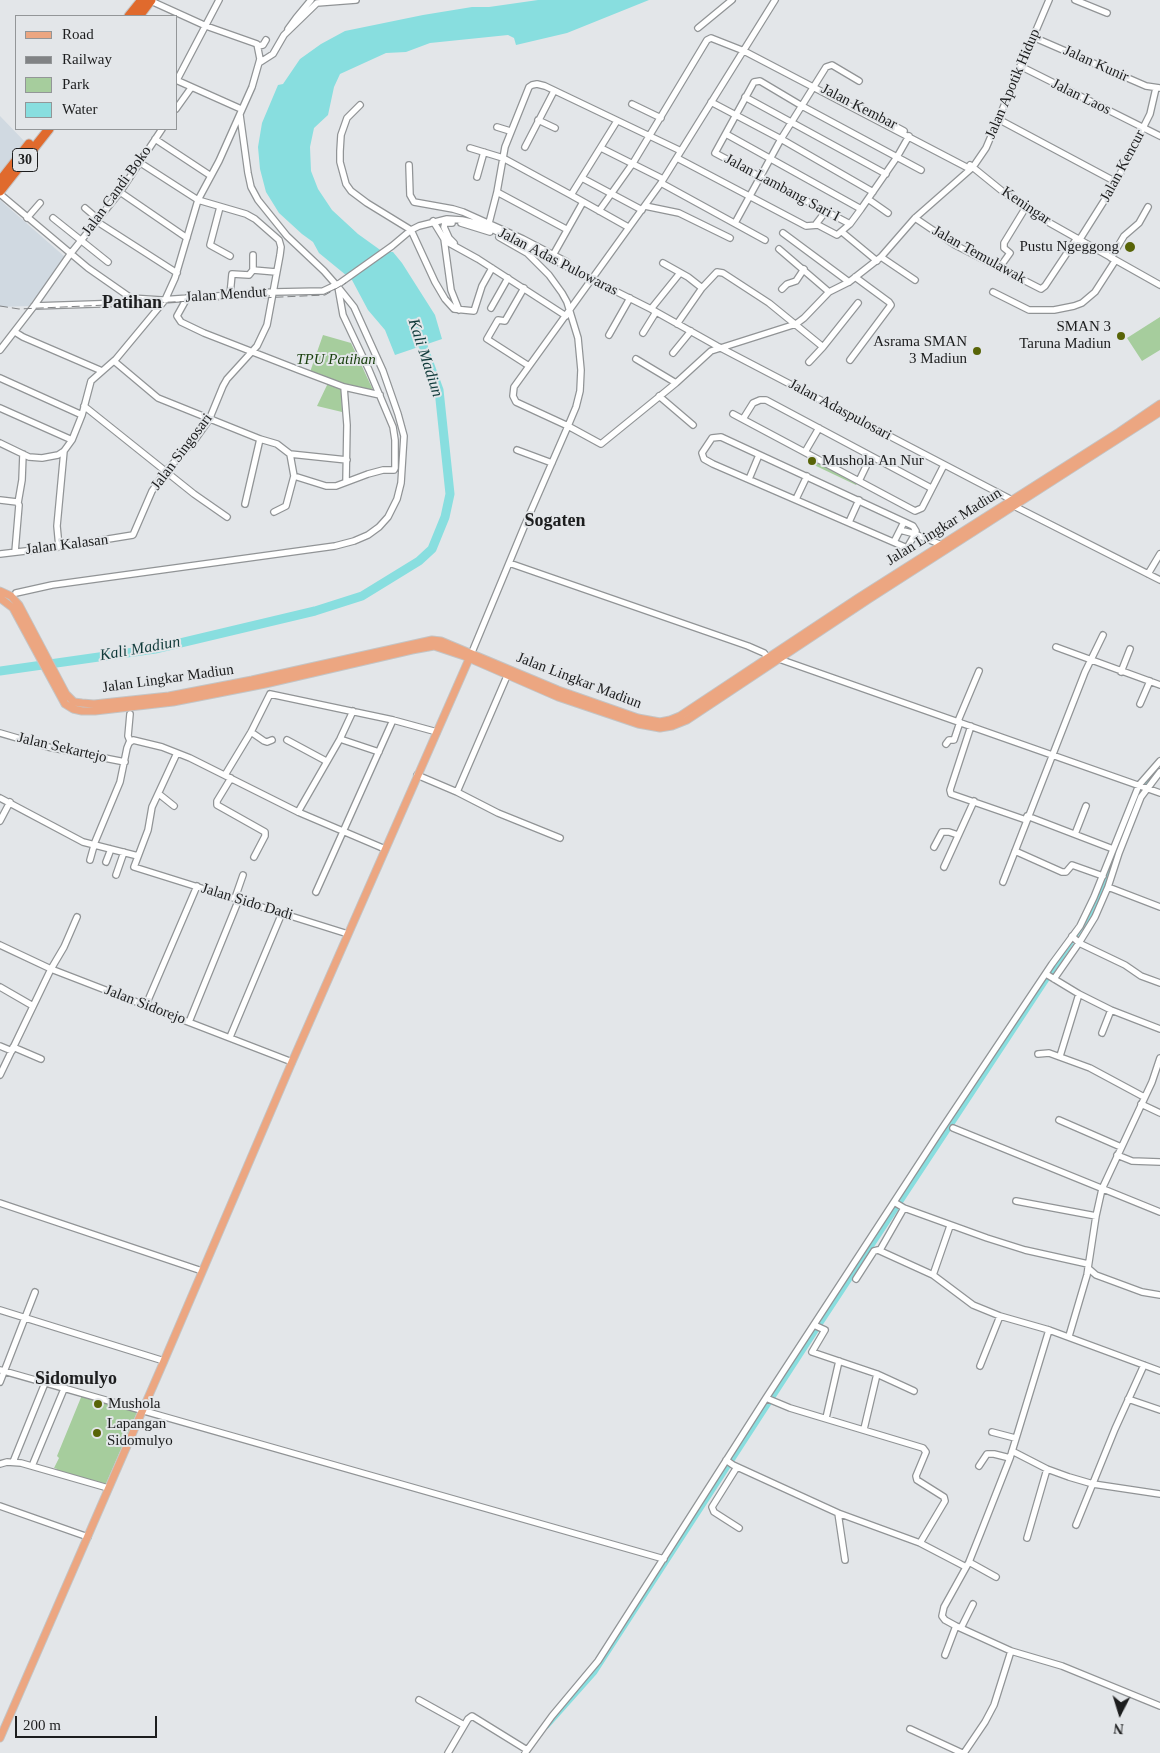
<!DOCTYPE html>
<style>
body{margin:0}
#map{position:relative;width:1160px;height:1753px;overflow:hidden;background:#e3e6e9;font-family:Georgia,serif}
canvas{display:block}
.legend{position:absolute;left:15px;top:15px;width:162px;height:115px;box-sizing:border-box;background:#e3e6e9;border:1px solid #939698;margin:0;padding:6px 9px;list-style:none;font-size:15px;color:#1c1d1e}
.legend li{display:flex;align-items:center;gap:10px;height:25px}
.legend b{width:25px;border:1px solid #939698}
.north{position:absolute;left:1095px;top:1688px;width:50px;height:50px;-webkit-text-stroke:4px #e3e6e9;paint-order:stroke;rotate:185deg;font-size:14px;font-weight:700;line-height:20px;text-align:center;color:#1c1d1e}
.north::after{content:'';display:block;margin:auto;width:18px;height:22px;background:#1c1d1e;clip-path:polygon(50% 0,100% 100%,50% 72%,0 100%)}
.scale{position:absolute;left:15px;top:1716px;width:142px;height:22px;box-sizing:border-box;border:2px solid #1c1d1e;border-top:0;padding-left:6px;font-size:15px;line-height:18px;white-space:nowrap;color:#1c1d1e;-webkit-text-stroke:4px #e3e6e9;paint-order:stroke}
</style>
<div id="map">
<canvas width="1160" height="1753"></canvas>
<ul class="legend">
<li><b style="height:6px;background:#eca681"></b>Road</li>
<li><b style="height:6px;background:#818385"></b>Railway</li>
<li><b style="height:14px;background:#a6cd9d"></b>Park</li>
<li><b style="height:14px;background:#88dedf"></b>Water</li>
</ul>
<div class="north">N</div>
<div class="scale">200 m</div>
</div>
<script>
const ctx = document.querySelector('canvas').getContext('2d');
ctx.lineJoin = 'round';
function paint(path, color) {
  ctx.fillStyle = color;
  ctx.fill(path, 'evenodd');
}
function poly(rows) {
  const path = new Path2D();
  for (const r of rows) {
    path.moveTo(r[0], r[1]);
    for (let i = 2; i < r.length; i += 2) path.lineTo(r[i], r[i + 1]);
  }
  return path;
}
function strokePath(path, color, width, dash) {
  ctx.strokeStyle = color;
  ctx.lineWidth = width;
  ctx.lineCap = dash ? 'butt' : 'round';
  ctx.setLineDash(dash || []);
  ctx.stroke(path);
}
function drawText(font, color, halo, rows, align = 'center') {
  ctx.font = font + ' Georgia,serif';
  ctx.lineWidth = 4;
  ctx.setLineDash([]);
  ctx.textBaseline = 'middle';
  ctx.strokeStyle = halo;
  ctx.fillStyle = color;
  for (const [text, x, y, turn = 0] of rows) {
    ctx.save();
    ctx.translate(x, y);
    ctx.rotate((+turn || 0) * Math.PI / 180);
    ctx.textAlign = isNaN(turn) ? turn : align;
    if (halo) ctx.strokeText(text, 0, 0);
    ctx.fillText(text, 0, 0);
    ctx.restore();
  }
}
paint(poly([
 [0,116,27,144,0,177],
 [0,200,65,257,29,306,0,307]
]), '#d0d9e1');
paint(poly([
 [1160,317,1160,350,1142,361,1127,338],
 [323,335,351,343,374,392,352,388,310,372],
 [328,383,341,388,342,412,317,406],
 [816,460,858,482,856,485,814,465],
 [82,1395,138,1410,105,1486,55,1472,57,1469,54,1468,59,1458,57,1456]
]), '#a6cd9d');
paint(poly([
 [538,0,649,0,567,33,516,45,514,38,508,35,430,43,406,52,386,53,340,74,334,87,328,115,314,128,310,147,311,171,318,189,332,210,358,234,383,252,393,252,402,263,435,315,442,339,395,355,385,330,368,310,352,280,319,253,313,242,302,234,279,213,266,192,260,169,258,147,262,123,278,85,283,84,300,59,321,44,345,31,423,15,472,7,489,7]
]), '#88dedf');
strokePath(poly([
 [547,1726,595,1672,823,1320,1090,914,1106,882,1135,802,1148,777]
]), '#88dedf', 5);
strokePath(poly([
 [0,671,155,649,315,611,362,596,419,561,432,549,445,517,450,494,439,390,419,335]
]), '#88dedf', 9);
const minor = poly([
 [1075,0,1107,13],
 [698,28,732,0],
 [288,29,296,18,311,0],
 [1033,37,1146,86,1160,88],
 [258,46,263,45,266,40],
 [259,63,273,54,284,35,317,3,356,0],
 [1020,66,1160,136],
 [176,80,241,109],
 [177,80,219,0],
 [745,97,886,174],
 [711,102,781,139,873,192],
 [632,104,661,118],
 [360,105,347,118,341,135,340,151,340,162,346,184,351,191,367,203,411,230,435,282,445,299,454,309,474,311,482,286,492,268],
 [859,107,904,131],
 [176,109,191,88],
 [240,115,248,173,251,187,258,200,287,236,324,271,338,287,343,315,369,370,393,427,395,440,395,468,394,470,383,470,368,474,336,486,326,486,294,476,290,454],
 [998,119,1116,182],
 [538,120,555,128],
 [617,121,571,195,628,227],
 [497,127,510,131],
 [726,134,861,209],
 [155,139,211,176],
 [525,147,554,91],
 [470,148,503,158,571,195],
 [601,148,663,179],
 [677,158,806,226,818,225,837,235,850,224,861,209,897,157,909,136],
 [409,165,410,195,414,202,453,209,463,212,523,239,567,262],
 [970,165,1007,195,1048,222,1160,285],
 [477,177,484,152],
 [582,178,642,210],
 [661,183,765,240],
 [120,192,187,238],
 [497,192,566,229],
 [0,194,88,268,131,298,161,300,273,292,323,291,340,283,392,246,411,230,419,226,447,219,462,220,484,225,651,309,717,346,1012,500],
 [868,199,888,213],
 [645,206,679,213,730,238],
 [220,207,210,245,230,256],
 [85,208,98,219],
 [599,211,633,163,707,40,711,38,744,51,970,169],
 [27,218,40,203],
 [53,218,108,262],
 [915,218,955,245,1041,289,1045,286,1077,238],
 [96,221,177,273],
 [433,221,444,239,449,243,478,259,566,316],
 [452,223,445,223,444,227,449,238,454,243],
 [461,223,490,232],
 [489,223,497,192,505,147,529,87,532,85,537,84,545,86,681,151],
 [735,223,781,139,826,67,832,65,859,81],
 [816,224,826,211],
 [850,224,715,153,754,82,760,81,802,106,921,170],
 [842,232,877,261],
 [783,233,849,282],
 [499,237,527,253],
 [444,239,451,290,459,310],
 [1080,239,1116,182,1150,114,1156,88],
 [530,248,527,253,549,275,562,293,567,302,578,338,581,370,580,391,576,407,568,426,601,444,676,383,711,351,796,324,804,318,829,292,849,282,881,257,915,218,973,167,986,148,1049,0],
 [779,249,829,292],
 [253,255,253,270,276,272],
 [552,257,583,202],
 [881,257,915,280],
 [1111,258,1124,236,1139,223,1148,207],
 [663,263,688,277,702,288],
 [1000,267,1010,253,1004,248,1004,243,1026,207],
 [524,288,505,321,498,320,487,339,529,366],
 [782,289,787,284,796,281,804,269],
 [993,292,1029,310,1054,310,1074,306,1082,303,1095,292,1115,261],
 [230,295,232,274,249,275,253,270],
 [187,298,177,316,181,322,204,333,299,370,344,387,380,395],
 [34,306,155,302],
 [491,308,508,278],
 [651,309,680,273],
 [677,324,702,288,717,272,723,273,769,303,823,347,858,303],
 [15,332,23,337,102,371],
 [643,333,656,312],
 [609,335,630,298],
 [0,350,34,306,71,253,120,192,162,129],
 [673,353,691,331],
 [636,359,676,383],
 [850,360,891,305,889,302,855,277],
 [114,361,158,398,260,439,277,444,290,454],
 [809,362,823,347],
 [0,378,82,415],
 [344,387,347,425,346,482],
 [659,396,693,425],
 [84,406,194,494,227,517],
 [0,408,72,440],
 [733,414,915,511,922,508,944,465],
 [743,419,753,403,760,400,766,400,931,488],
 [0,443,29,457,42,458,58,455,64,451,72,440,82,415,91,381,116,359,165,300,175,278,198,200,219,161,252,87,260,59,257,44,206,26,151,1],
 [517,450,552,463],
 [805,452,819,428],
 [290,454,347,460],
 [749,479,759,455],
 [859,481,871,456],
 [796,499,807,476],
 [0,500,17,502,19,505,15,552],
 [18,503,22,480,23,454],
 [245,504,260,439],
 [1014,506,1160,580],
 [274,512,286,506,294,476],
 [849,522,859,500],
 [900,530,915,534,916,531,913,526,721,437,712,438,702,453,704,459,713,464,907,548,915,534,942,545],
 [894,542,904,522],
 [59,547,57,526,64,451],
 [0,554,59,547,133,535,152,491,166,471,194,441,209,420,223,386,227,379,257,346,267,325,280,255,281,247,279,240,255,219,246,214,198,200,139,162],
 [509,563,748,646,764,653,768,658],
 [1148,574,1160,554],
 [16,593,52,585,335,546,354,541,368,535,379,527,388,517,397,499,401,483,404,436,398,414,383,371,354,307,338,287],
 [1056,647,1160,685],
 [470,657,524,527,568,426,516,402,513,396,514,387,661,183,775,0],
 [779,659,1160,793],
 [1121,672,1130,649],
 [270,694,393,720,437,732],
 [1140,704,1150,681],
 [130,714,128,736,130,741],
 [958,721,979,671],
 [971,726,950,790,951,794,1026,820],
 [251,732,264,741,267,742,272,740],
 [0,733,48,747,125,762],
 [340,739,379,752],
 [287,740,326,761],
 [946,744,949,740,954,740,960,722],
 [177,753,152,807,148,830,134,867,348,934],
 [225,775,251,732,270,694],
 [417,775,457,792,498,813,560,838],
 [231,778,217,801,217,805,265,832,265,836,254,857],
 [457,792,507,676],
 [159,794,174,806],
 [0,798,83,842,138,856],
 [298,812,340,739,353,711],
 [1027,816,1113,849],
 [0,821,10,802],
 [1075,834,1086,806],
 [934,847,942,832,949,832,958,835],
 [1015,851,1062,872,1066,872,1072,865,1103,876],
 [90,860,95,842,120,782,127,748,129,743,133,740,162,747,190,758,298,812,385,849],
 [106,862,111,849],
 [944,867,974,801],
 [116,875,124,852],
 [1003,882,1085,672,1103,635],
 [1108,887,1160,907],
 [316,892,393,720],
 [235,898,243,875],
 [1072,936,1079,943,1125,965,1141,976,1160,983],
 [0,945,51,969,292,1062],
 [1046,974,1079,994,1111,1010,1160,1029],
 [1054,979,1079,943,1095,917,1108,887,1119,853,1141,797,1160,772],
 [0,987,33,1006],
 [146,1005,197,886],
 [189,1022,239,899],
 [1102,1033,1111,1010],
 [230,1037,282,913],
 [0,1046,12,1051],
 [13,1047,41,1059],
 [1038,1054,1049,1053,1090,1068,1144,1097],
 [1060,1056,1079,994],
 [0,1075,51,969,64,947,77,917],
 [1141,1104,1160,1113],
 [1059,1120,1121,1147],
 [953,1128,1160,1212],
 [1117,1155,1132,1161,1160,1162],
 [1016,1201,1096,1216],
 [894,1202,904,1208,987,1238,1025,1250,1088,1264],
 [0,1203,202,1271],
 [880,1250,904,1208],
 [1088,1268,1096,1275,1142,1292,1160,1295],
 [933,1275,950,1226],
 [856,1279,874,1251,878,1250,933,1275,973,1305,1000,1316,1049,1330],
 [0,1310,164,1361],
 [814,1325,825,1330,812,1352,877,1374,914,1391],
 [1069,1336,1087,1275,1096,1216,1102,1189,1152,1082,1160,1058],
 [980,1366,1000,1316],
 [0,1370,664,1559],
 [1160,1371,1049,1330,1010,1458,981,1532,969,1562,944,1607,942,1616,945,1620,956,1626,1011,1651,1062,1666,1160,1706],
 [0,1382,35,1292],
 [766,1398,790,1408,923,1448,926,1452,916,1476,917,1480,944,1497,945,1501,920,1543],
 [1128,1399,1160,1410],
 [826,1418,839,1361],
 [864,1429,877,1374],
 [992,1432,1015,1438],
 [1012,1451,1047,1469,1069,1477,1093,1484,1160,1494],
 [726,1460,733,1465,838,1513,920,1543,966,1567],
 [13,1462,45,1383],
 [0,1464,7,1462,21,1463,108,1488],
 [32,1466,64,1389],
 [979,1466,987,1454,994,1454,1010,1458],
 [737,1467,712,1507,714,1512,739,1528],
 [0,1506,88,1537],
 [838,1513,845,1560],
 [1076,1525,1115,1429,1144,1365],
 [1027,1538,1047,1469],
 [969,1562,996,1577],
 [961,1628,973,1604],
 [945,1655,956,1626],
 [419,1700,464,1725],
 [910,1729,962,1753],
 [448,1753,468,1719,472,1716,527,1750],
 [525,1753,552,1716,598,1661,766,1398,939,1133,1052,964,1080,926,1094,897,1139,785,1160,761],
 [964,1753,985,1722,994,1705,1011,1651]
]);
const major = poly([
 [0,591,11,596,19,605,66,694,74,702,82,703,94,704,169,696,252,680,432,640,441,641,558,690,638,718,660,722,670,720,680,716,858,598,1119,432,1160,404],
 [0,598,13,608,65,704,73,709,82,711,95,711,173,702,265,684,412,650,434,646,464,656,558,697,638,724,660,728,672,726,687,720,869,599,1160,412],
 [0,1738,164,1361,292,1062,469,659]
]);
const highway = poly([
 [129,16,142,0],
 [139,16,151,0],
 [0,181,29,144],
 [0,191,49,129]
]);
strokePath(minor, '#919496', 8);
strokePath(major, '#c4c4c4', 9);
strokePath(highway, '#c4c4c4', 11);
strokePath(minor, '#fff', 5.5);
strokePath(major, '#eca681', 7);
strokePath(highway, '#e06a2d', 9);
strokePath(poly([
 [0,306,19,309,325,295,346,283]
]), '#818385', 1, [8, 4]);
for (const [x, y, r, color] of [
 [1130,247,6,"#586407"],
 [1121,336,5,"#586407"],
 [977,351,5,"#586407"],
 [812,461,5,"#586407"],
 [98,1404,5,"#586407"],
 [97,1433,5,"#586407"]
]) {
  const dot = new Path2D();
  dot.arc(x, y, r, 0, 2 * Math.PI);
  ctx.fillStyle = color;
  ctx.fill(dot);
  strokePath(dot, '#e3e6e9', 2);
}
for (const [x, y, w] of [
 [25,160,25]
]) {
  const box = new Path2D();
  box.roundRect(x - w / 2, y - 11.5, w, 23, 4);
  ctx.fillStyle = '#e3e6e9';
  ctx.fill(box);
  strokePath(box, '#1c1d1e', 1);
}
drawText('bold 14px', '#1c1d1e', null, [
 ["30",25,160]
]);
drawText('15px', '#1c1d1e', '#e3e6e9', [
 ["Jalan Kunir",1096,64,24],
 ["Jalan Apotik Hidup",1013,84,-67],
 ["Jalan Laos",1081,97,26],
 ["Jalan Kembar",859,107,27],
 ["Jalan Kencur",1123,166,-62],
 ["Jalan Lambang Sari I",782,188,28],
 ["Jalan Candi Boko",117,191,-54],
 ["Keningar",1026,206,34],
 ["Jalan Temulawak",979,255,29],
 ["Jalan Adas Pulowaras",558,262,27],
 ["Jalan Mendut",226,295,-4],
 ["Jalan Adaspulosari",840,410,28],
 ["Jalan Singosari",182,452,-53],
 ["Jalan Lingkar Madiun",944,527,-32],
 ["Jalan Kalasan",67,545,-7],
 ["Jalan Lingkar Madiun",168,679,-8],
 ["Jalan Lingkar Madiun",579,681,21],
 ["Jalan Sekartejo",62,748,13],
 ["Jalan Sido Dadi",247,902,17],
 ["Jalan Sidorejo",145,1005,21]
]);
drawText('15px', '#1c1d1e', '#e3e6e9', [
 ["Pustu Ngeggong",1119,247],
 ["SMAN 3",1111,327],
 ["Taruna Madiun",1111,344],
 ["Asrama SMAN",967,342],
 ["3 Madiun",967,359],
 ["Mushola An Nur",822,461,"left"],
 ["Mushola",108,1404,"left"],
 ["Lapangan",107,1424,"left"],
 ["Sidomulyo",107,1441,"left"]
], 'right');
drawText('italic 15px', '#183f0c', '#e3e6e9', [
 ["TPU Patihan",336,360]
]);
drawText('italic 16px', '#103a3a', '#e3e6e9', [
 ["Kali Madiun",425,358,72],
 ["Kali Madiun",140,649,-10]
]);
drawText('bold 18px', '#1c1d1e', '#e3e6e9', [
 ["Patihan",132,303],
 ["Sogaten",555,521],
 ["Sidomulyo",76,1379]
]);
</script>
